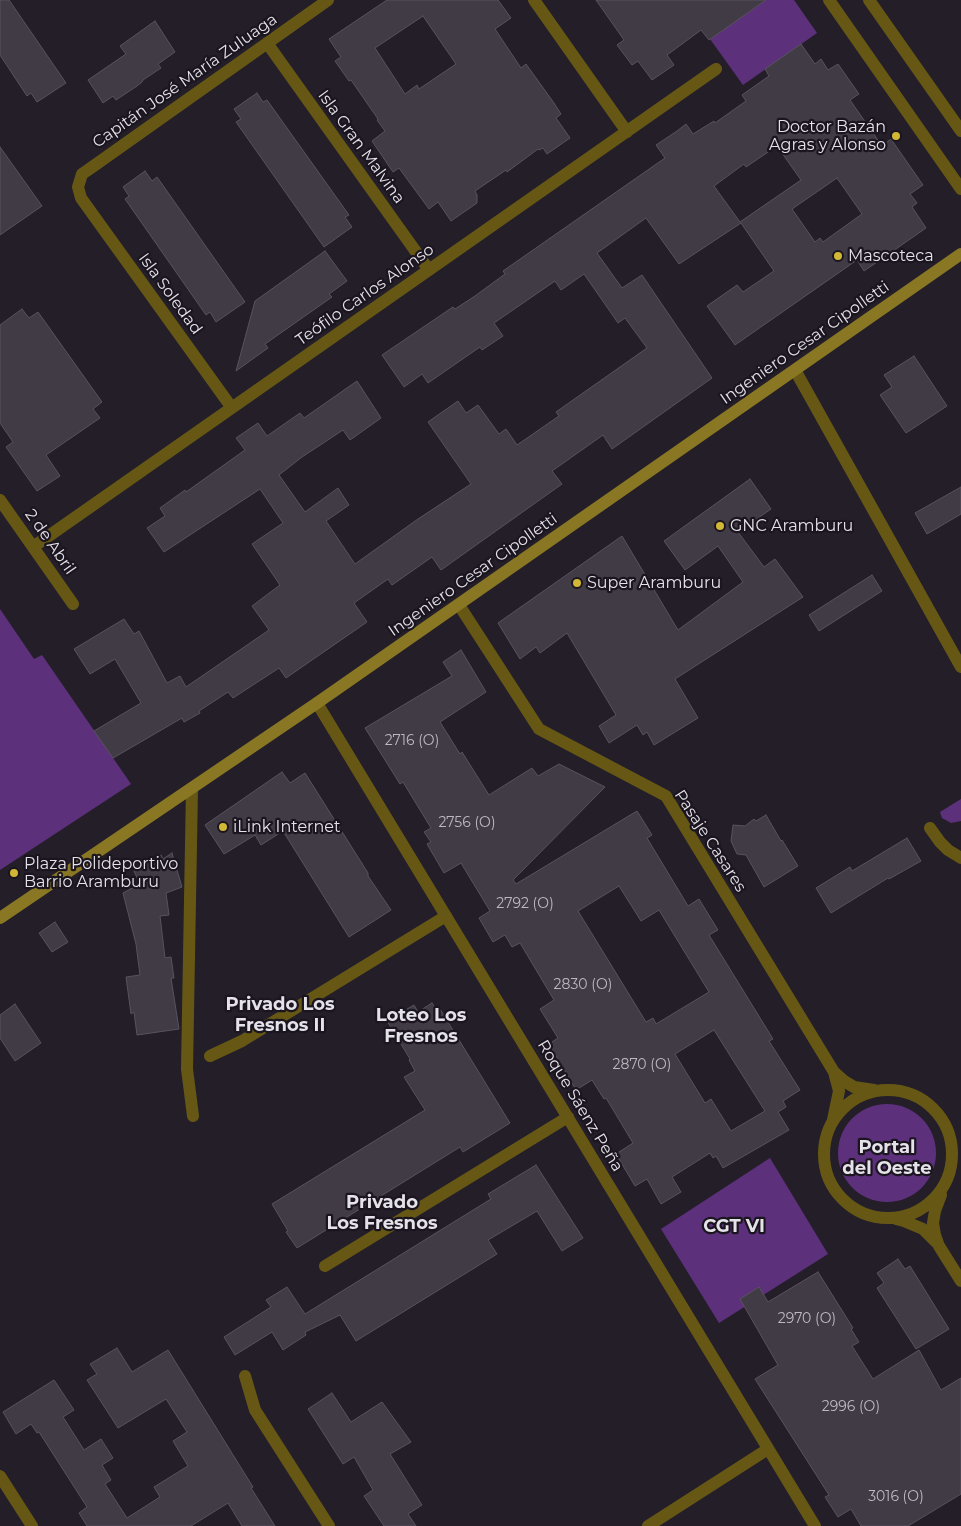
<!DOCTYPE html>
<meta charset="utf-8">
<style>
body{margin:0}
canvas{display:block;background:#231e28}
</style>
<canvas width="961" height="1526"></canvas>
<script>
const ctx = document.querySelector('canvas').getContext('2d');
ctx.lineJoin = 'round';
function paint(path, color) {
  ctx.fillStyle = color;
  ctx.fill(path, 'evenodd');
}
function poly(rows) {
  const path = new Path2D();
  for (const r of rows) {
    if (r.length === 3) {
      path.moveTo(r[0] + r[2], r[1]);
      path.arc(r[0], r[1], r[2], 0, 2 * Math.PI);
      continue;
    }
    path.moveTo(r[0], r[1]);
    for (let i = 2; i < r.length; i += 2) path.lineTo(r[i], r[i + 1]);
  }
  return path;
}
function strokePath(path, color, width, dash) {
  ctx.strokeStyle = color;
  ctx.lineWidth = width;
  ctx.lineCap = dash ? 'butt' : 'round';
  ctx.setLineDash(dash || []);
  ctx.stroke(path);
}
function drawText(font, color, halo, rows, align = 'center') {
  ctx.font = font + ' Montserrat,sans-serif';
  ctx.lineWidth = 4.5;
  ctx.setLineDash([]);
  ctx.textBaseline = 'middle';
  ctx.strokeStyle = halo;
  ctx.fillStyle = color;
  for (const [text, x, y, turn = 0] of rows) {
    ctx.save();
    ctx.translate(x, y);
    ctx.rotate((+turn || 0) * Math.PI / 180);
    ctx.textAlign = isNaN(turn) ? turn : align;
    if (halo) ctx.strokeText(text, 0, 0);
    ctx.fillText(text, 0, 0);
    ctx.restore();
  }
}
paint(poly([
 [766,0,794,0,817,33,743,85,710,39],
 [0,609,34,659,42,655,131,784,0,870],
 [961,799,961,821,951,823,942,818,940,812],
 [887,1153,49],
 [770,1158,828,1254,719,1323,661,1229]
]), '#5d307c');
const building = poly([
 [0,0,9,0,66,83,37,102,31,93,27,96,0,55,0,0],
 [387,0,498,0,511,18,495,29,521,68,526,64,554,103,561,114,556,118,570,138,547,154,543,148,539,150,538,149,507,172,506,170,475,191,477,195,477,203,451,221,438,202,429,209,399,168,393,172,372,141,385,131,377,120,378,119,351,80,349,81,335,61,341,57,329,39,387,0],
 [423,16,456,64,419,89,417,85,405,94,375,48,423,16],
 [596,0,766,0,709,40,701,30,667,55,674,65,652,80,638,61,632,65,617,45,624,40,596,0],
 [155,21,175,52,158,64,161,68,143,80,142,82,137,86,116,100,113,96,103,103,88,80,126,54,120,46,155,21],
 [801,44,815,64,821,59,828,70,838,64,859,94,850,100,882,146,891,139,923,185,910,194,917,203,912,207,926,228,864,271,857,260,735,345,707,306,737,285,743,292,774,271,741,223,679,264,646,218,597,253,622,288,642,275,712,378,612,449,603,435,552,471,562,484,441,570,432,557,392,585,388,579,354,603,367,622,286,678,279,668,233,698,228,692,199,711,200,713,184,722,182,718,113,758,94,731,141,703,115,659,90,674,74,649,124,619,134,634,139,631,167,683,180,676,186,687,269,630,252,606,280,585,252,544,283,523,260,489,164,552,147,528,165,516,160,508,185,490,186,492,245,450,236,438,258,423,267,436,300,413,304,418,357,381,381,418,350,440,343,430,302,457,279,475,305,512,338,488,349,505,326,521,355,564,418,519,471,484,428,422,458,401,466,413,478,405,499,434,506,429,517,445,559,416,556,412,647,348,625,318,618,323,584,274,561,290,555,281,494,323,503,336,482,350,480,347,428,383,422,374,404,387,382,355,453,307,455,309,475,296,505,274,503,271,665,158,656,145,677,131,686,124,693,134,714,121,715,123,746,101,742,95,769,76,765,69,801,44],
 [777,146,801,180,740,222,714,186,744,164,746,167,777,146],
 [837,178,862,214,823,242,820,238,815,242,792,209,837,178],
 [257,93,263,102,267,100,349,215,345,217,352,227,324,247,236,122,241,119,234,109,257,93],
 [0,147,42,206,0,235,0,147],
 [145,171,152,181,157,177,245,302,216,322,210,312,206,315,125,199,129,196,123,187,145,171],
 [325,251,347,281,329,294,332,297,265,344,268,348,236,371,255,301,325,251],
 [22,309,29,318,38,312,102,402,93,409,100,418,46,455,60,476,37,491,6,447,13,442,0,423,0,325,22,309],
 [914,356,947,406,906,433,880,395,892,387,884,375,914,356],
 [750,479,771,509,738,532,764,567,775,559,803,597,675,679,698,718,654,745,647,732,643,735,637,725,609,743,599,726,616,715,567,633,540,653,536,647,520,659,498,623,622,536,678,630,743,582,718,546,685,570,664,541,750,479],
 [961,487,961,514,927,534,915,513,961,487],
 [872,575,882,591,819,631,809,615,872,575],
 [461,650,486,692,440,722,460,754,462,752,489,795,532,768,538,776,559,764,605,787,513,880,516,884,637,811,652,835,647,838,688,906,699,899,718,930,709,935,773,1039,769,1041,800,1090,783,1101,786,1107,778,1112,789,1130,723,1168,716,1156,713,1158,710,1153,672,1177,681,1192,661,1204,647,1179,635,1186,616,1154,633,1143,606,1098,604,1099,592,1080,576,1090,549,1044,558,1038,540,1009,554,1000,520,943,512,947,505,935,493,942,479,918,490,911,461,863,444,873,427,844,431,842,424,832,431,828,403,782,400,784,365,728,452,676,443,662,461,650],
 [619,886,641,921,659,910,709,992,656,1024,653,1018,646,1022,578,911,619,886],
 [714,1030,765,1111,731,1131,711,1099,705,1103,675,1054,714,1030],
 [282,772,290,783,305,773,368,873,368,876,391,910,349,937,283,831,261,845,255,835,224,854,205,825,282,772],
 [766,815,781,841,782,840,798,866,764,887,746,855,737,854,731,841,733,825,745,826,754,819,756,821,766,815],
 [907,838,921,861,889,879,888,878,831,913,816,888,850,867,852,871,907,838],
 [172,853,182,887,166,893,169,915,160,916,165,958,171,957,174,978,171,978,179,1029,137,1035,134,1012,131,1014,126,977,140,975,136,944,123,893,140,884,134,871,161,855,163,859,172,853],
 [55,922,68,942,52,952,39,933,55,922],
 [432,1003,437,1011,440,1009,510,1123,463,1152,460,1147,297,1248,286,1232,288,1231,272,1204,425,1110,404,1077,415,1071,409,1060,410,1059,387,1021,414,1005,418,1012,432,1003],
 [15,1004,41,1043,15,1061,0,1038,0,1015,15,1004],
 [536,1165,583,1238,562,1251,537,1211,488,1240,497,1254,356,1341,340,1315,305,1332,306,1335,283,1350,272,1332,235,1355,224,1337,271,1307,266,1300,287,1287,305,1314,491,1199,488,1194,536,1165],
 [898,1259,905,1269,910,1266,949,1329,916,1349,877,1288,884,1283,877,1273,898,1259],
 [818,1272,853,1328,851,1329,859,1342,852,1346,873,1379,919,1350,941,1390,961,1378,961,1494,908,1526,861,1526,851,1509,838,1517,825,1497,829,1495,755,1379,778,1365,740,1299,759,1287,768,1302,818,1272],
 [117,1348,132,1372,168,1350,243,1471,253,1487,251,1488,275,1526,242,1526,228,1503,191,1526,87,1526,79,1513,87,1507,39,1432,37,1433,31,1424,16,1434,3,1412,54,1380,74,1410,63,1417,84,1450,101,1439,113,1458,102,1465,111,1480,105,1484,127,1518,160,1497,154,1487,188,1466,173,1441,187,1432,166,1399,118,1428,87,1380,97,1374,90,1364,117,1348],
 [332,1393,351,1422,382,1402,411,1442,390,1454,422,1505,408,1514,416,1526,384,1526,364,1496,373,1490,354,1457,343,1464,308,1409,332,1393]
]);
paint(building, '#413b46');
strokePath(building, '#58525e', 1);
strokePath(poly([
 [534,0,627,132],
 [829,0,961,189],
 [869,0,961,131],
 [267,43,429,270],
 [795,370,961,667],
 [232,408,81,198,78,187,82,174,88,170,328,0],
 [0,500,73,604],
 [33,547,716,69],
 [459,605,539,729,666,796,834,1072,839,1091,833,1120],
 [317,703,815,1526],
 [192,788,187,1069,193,1116],
 [930,828,940,842,948,850,961,858],
 [210,1056,242,1041,446,916],
 [834,1072,844,1081,854,1087,874,1090],
 [888,1154,64],
 [941,1195,935,1211,933,1223,935,1235,939,1246,961,1281],
 [896,1219,904,1221,923,1229,936,1242],
 [325,1266,568,1117],
 [245,1376,255,1410,329,1526],
 [0,1476,32,1526],
 [648,1526,768,1449]
]), '#665814', 12);
strokePath(poly([
 [0,918,317,703,961,254]
]), '#897723', 12);
for (const [x, y, r, color] of [
 [896,136,5,"#d2b736"],
 [838,256,5,"#d2b736"],
 [720,526,5,"#d2b736"],
 [577,583,5,"#d2b736"],
 [223,827,5,"#d2b736"],
 [14,873,5,"#d2b736"]
]) {
  const dot = new Path2D();
  dot.arc(x, y, r, 0, 2 * Math.PI);
  ctx.fillStyle = color;
  ctx.fill(dot);
  strokePath(dot, '#1a151f', 2);
}
drawText('14px', '#bdb8c0', null, [
 ["2716 (O)",412,741],
 ["2756 (O)",467,823],
 ["2792 (O)",525,904],
 ["2830 (O)",583,985],
 ["2870 (O)",642,1065],
 ["2970 (O)",807,1319],
 ["2996 (O)",851,1407],
 ["3016 (O)",896,1497]
]);
drawText('16px', '#e6e2e9', '#1a151f', [
 ["Capitán José María Zuluaga",185,81,-35],
 ["Isla Gran Malvina",361,147,54],
 ["Isla Soledad",170,294,54],
 ["Teófilo Carlos Alonso",365,295,-35],
 ["Ingeniero Cesar Cipolletti",805,343,-35],
 ["2 de Abril",50,542,55],
 ["Ingeniero Cesar Cipolletti",473,575,-35],
 ["Pasaje Casares",710,841,57],
 ["Roque Sáenz Peña",580,1106,59]
]);
drawText('16px', '#e6e2e9', '#1a151f', [
 ["Doctor Bazán",886,127,"right"],
 ["Agras y Alonso",886,145,"right"],
 ["Mascoteca",848,256],
 ["GNC Aramburu",730,526],
 ["Super Aramburu",587,583],
 ["iLink Internet",233,827],
 ["Plaza Polideportivo",24,864],
 ["Barrio Aramburu",24,882]
], 'left');
drawText('bold 18px', '#e6e2e9', '#1a151f', [
 ["Privado Los",280,1005],
 ["Fresnos II",280,1026],
 ["Loteo Los",421,1016],
 ["Fresnos",421,1037],
 ["Portal",887,1148],
 ["del Oeste",887,1169],
 ["Privado",382,1203],
 ["Los Fresnos",382,1224],
 ["CGT VI",734,1227]
]);
</script>
